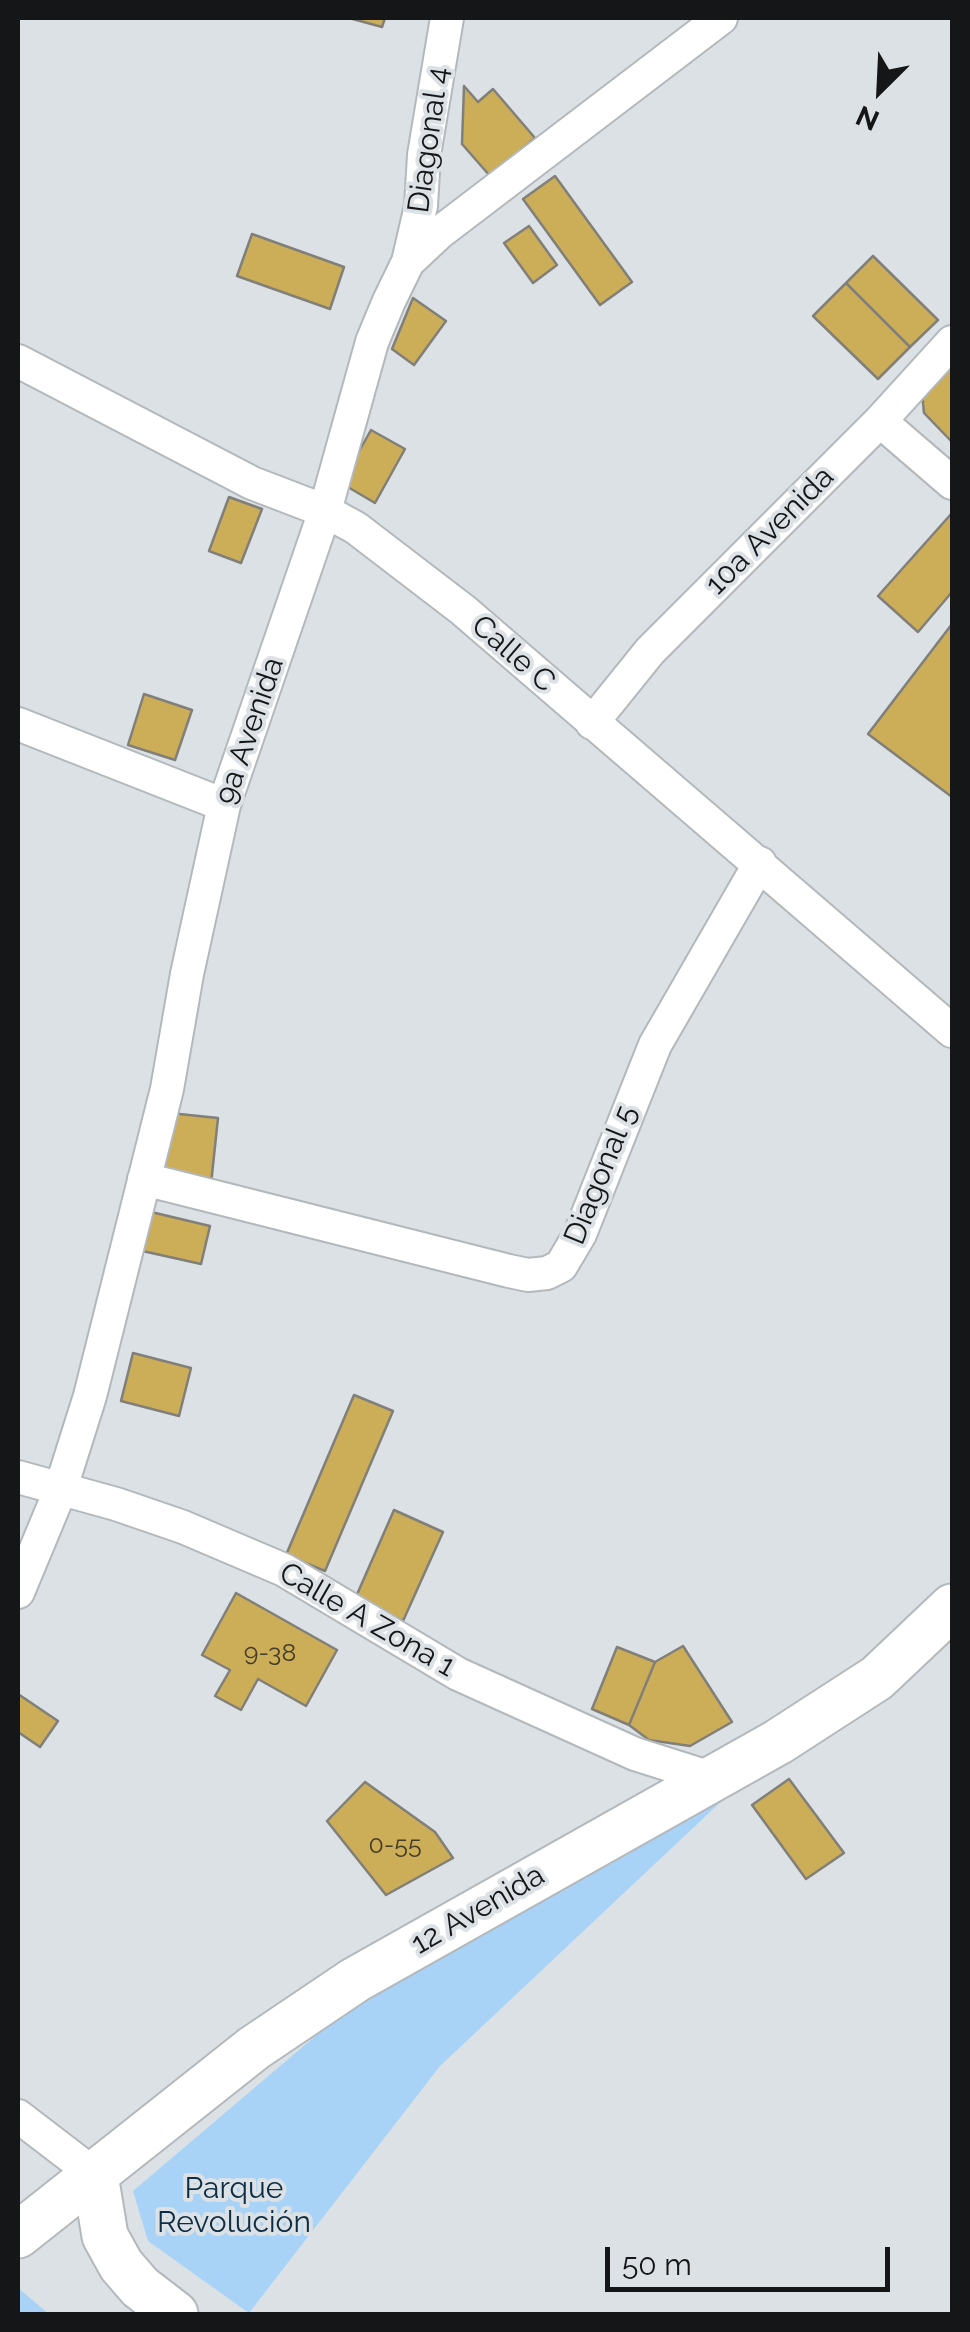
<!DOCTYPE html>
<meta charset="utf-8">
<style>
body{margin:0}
#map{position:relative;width:970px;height:2332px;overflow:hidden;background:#dbe1e5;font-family:Raleway,sans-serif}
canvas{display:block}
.frame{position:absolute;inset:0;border:20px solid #151618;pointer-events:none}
.north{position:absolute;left:830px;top:40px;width:100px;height:100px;-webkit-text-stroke:8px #dbe1e5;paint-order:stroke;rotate:204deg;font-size:28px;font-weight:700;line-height:40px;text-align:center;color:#151618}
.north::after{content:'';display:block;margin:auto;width:35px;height:45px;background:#151618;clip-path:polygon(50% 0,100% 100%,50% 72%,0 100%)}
.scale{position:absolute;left:605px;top:2247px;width:285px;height:45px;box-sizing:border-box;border:5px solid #151618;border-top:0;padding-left:12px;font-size:30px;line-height:35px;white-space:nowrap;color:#151618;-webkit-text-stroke:8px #dbe1e5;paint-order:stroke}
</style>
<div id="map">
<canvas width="970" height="2332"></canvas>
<div class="frame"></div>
<div class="north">N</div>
<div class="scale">50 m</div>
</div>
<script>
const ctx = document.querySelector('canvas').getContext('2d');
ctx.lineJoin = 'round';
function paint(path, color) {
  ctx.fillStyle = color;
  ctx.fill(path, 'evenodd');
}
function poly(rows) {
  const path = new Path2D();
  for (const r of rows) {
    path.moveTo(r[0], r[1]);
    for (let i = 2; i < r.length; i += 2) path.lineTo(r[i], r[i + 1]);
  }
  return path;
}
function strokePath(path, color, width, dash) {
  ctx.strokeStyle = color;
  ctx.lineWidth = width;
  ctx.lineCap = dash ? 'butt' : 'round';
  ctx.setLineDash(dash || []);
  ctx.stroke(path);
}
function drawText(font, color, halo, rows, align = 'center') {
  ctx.font = font + ' Raleway,sans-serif';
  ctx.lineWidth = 8;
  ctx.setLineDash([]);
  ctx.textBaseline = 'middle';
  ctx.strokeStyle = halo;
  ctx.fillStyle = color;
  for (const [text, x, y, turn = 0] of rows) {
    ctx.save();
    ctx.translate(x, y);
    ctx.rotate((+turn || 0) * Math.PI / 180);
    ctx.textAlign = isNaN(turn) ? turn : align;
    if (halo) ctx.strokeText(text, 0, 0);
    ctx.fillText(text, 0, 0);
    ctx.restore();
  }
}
paint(poly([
 [727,1796,440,2066,249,2313,148,2241,133,2191,339,2016],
 [18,2288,49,2314,18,2314]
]), '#a8d3f7');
const building = poly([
 [349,18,385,18,382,27,349,18],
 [464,86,478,102,493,89,535,138,490,176,462,144,464,86],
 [555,176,632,282,600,305,523,199,555,176],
 [529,226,557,265,533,283,504,243,529,226],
 [252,234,344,267,330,309,237,276,252,234],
 [873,256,938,320,910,347,846,283,873,256],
 [846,283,910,347,878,379,813,316,846,283],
 [413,298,446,321,414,365,392,349,413,298],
 [952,365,952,442,924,413,922,393,952,365],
 [371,430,405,449,375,503,341,483,371,430],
 [229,497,262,509,241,563,209,551,229,497],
 [952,513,952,592,918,632,878,596,952,513],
 [952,624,952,797,868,734,952,624],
 [144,694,192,710,175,760,128,745,144,694],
 [170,1113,218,1118,211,1184,163,1179,170,1113],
 [147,1211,210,1226,201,1264,138,1250,147,1211],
 [133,1353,191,1368,179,1416,121,1401,133,1353],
 [354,1395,393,1411,325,1571,286,1555,354,1395],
 [394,1510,443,1532,403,1621,355,1599,394,1510],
 [236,1593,337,1650,306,1706,258,1679,241,1710,215,1696,230,1670,202,1655,236,1593],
 [683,1646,732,1722,690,1746,649,1740,629,1725,655,1662,683,1646],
 [617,1647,655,1662,629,1725,592,1709,617,1647],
 [18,1694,58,1721,40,1747,18,1732,18,1694],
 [789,1779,844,1853,806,1879,752,1805,789,1779],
 [365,1782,435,1832,453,1858,386,1895,327,1821,365,1782]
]);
paint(building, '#ccad58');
strokePath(building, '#817f79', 2.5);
const street = poly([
 [408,262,421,206,424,155,447,18],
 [18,361,252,483,325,511,356,528,463,610,952,1031],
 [880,421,952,483],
 [592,723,650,651,880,421,952,342],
 [18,724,224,805],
 [144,1179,509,1271,528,1275,547,1273,561,1266,580,1234,655,1045,760,863],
 [18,1477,116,1504,183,1527,284,1570,458,1674,635,1754,711,1778],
 [18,1592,60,1491,90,1396,167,1089,187,974,224,805,325,511,372,342,389,301,408,262,439,233,721,18],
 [18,2116,95,2175]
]);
const secondary = poly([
 [95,2175,105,2236,121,2265,140,2287,175,2314],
 [18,2235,254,2048,355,1980,778,1742,877,1678,952,1607]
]);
strokePath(street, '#b3b8bc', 36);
strokePath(secondary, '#b3b8bc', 49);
strokePath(street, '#fff', 32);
strokePath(secondary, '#fff', 45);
drawText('25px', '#433c28', null, [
 ["9-38",270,1653],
 ["0-55",395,1845]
]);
drawText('30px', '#151618', '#dbe1e5', [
 ["Diagonal 4",429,140,-82],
 ["10a Avenida",770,531,-45],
 ["Calle C",513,654,41],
 ["9a Avenida",250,731,-71],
 ["Diagonal 5",601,1175,-68],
 ["Calle A Zona 1",367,1620,30],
 ["12 Avenida",478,1910,-30]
]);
drawText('30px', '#0d2d44', '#dbe1e5', [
 ["Parque",234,2189],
 ["Revolución",234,2223]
]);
</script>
